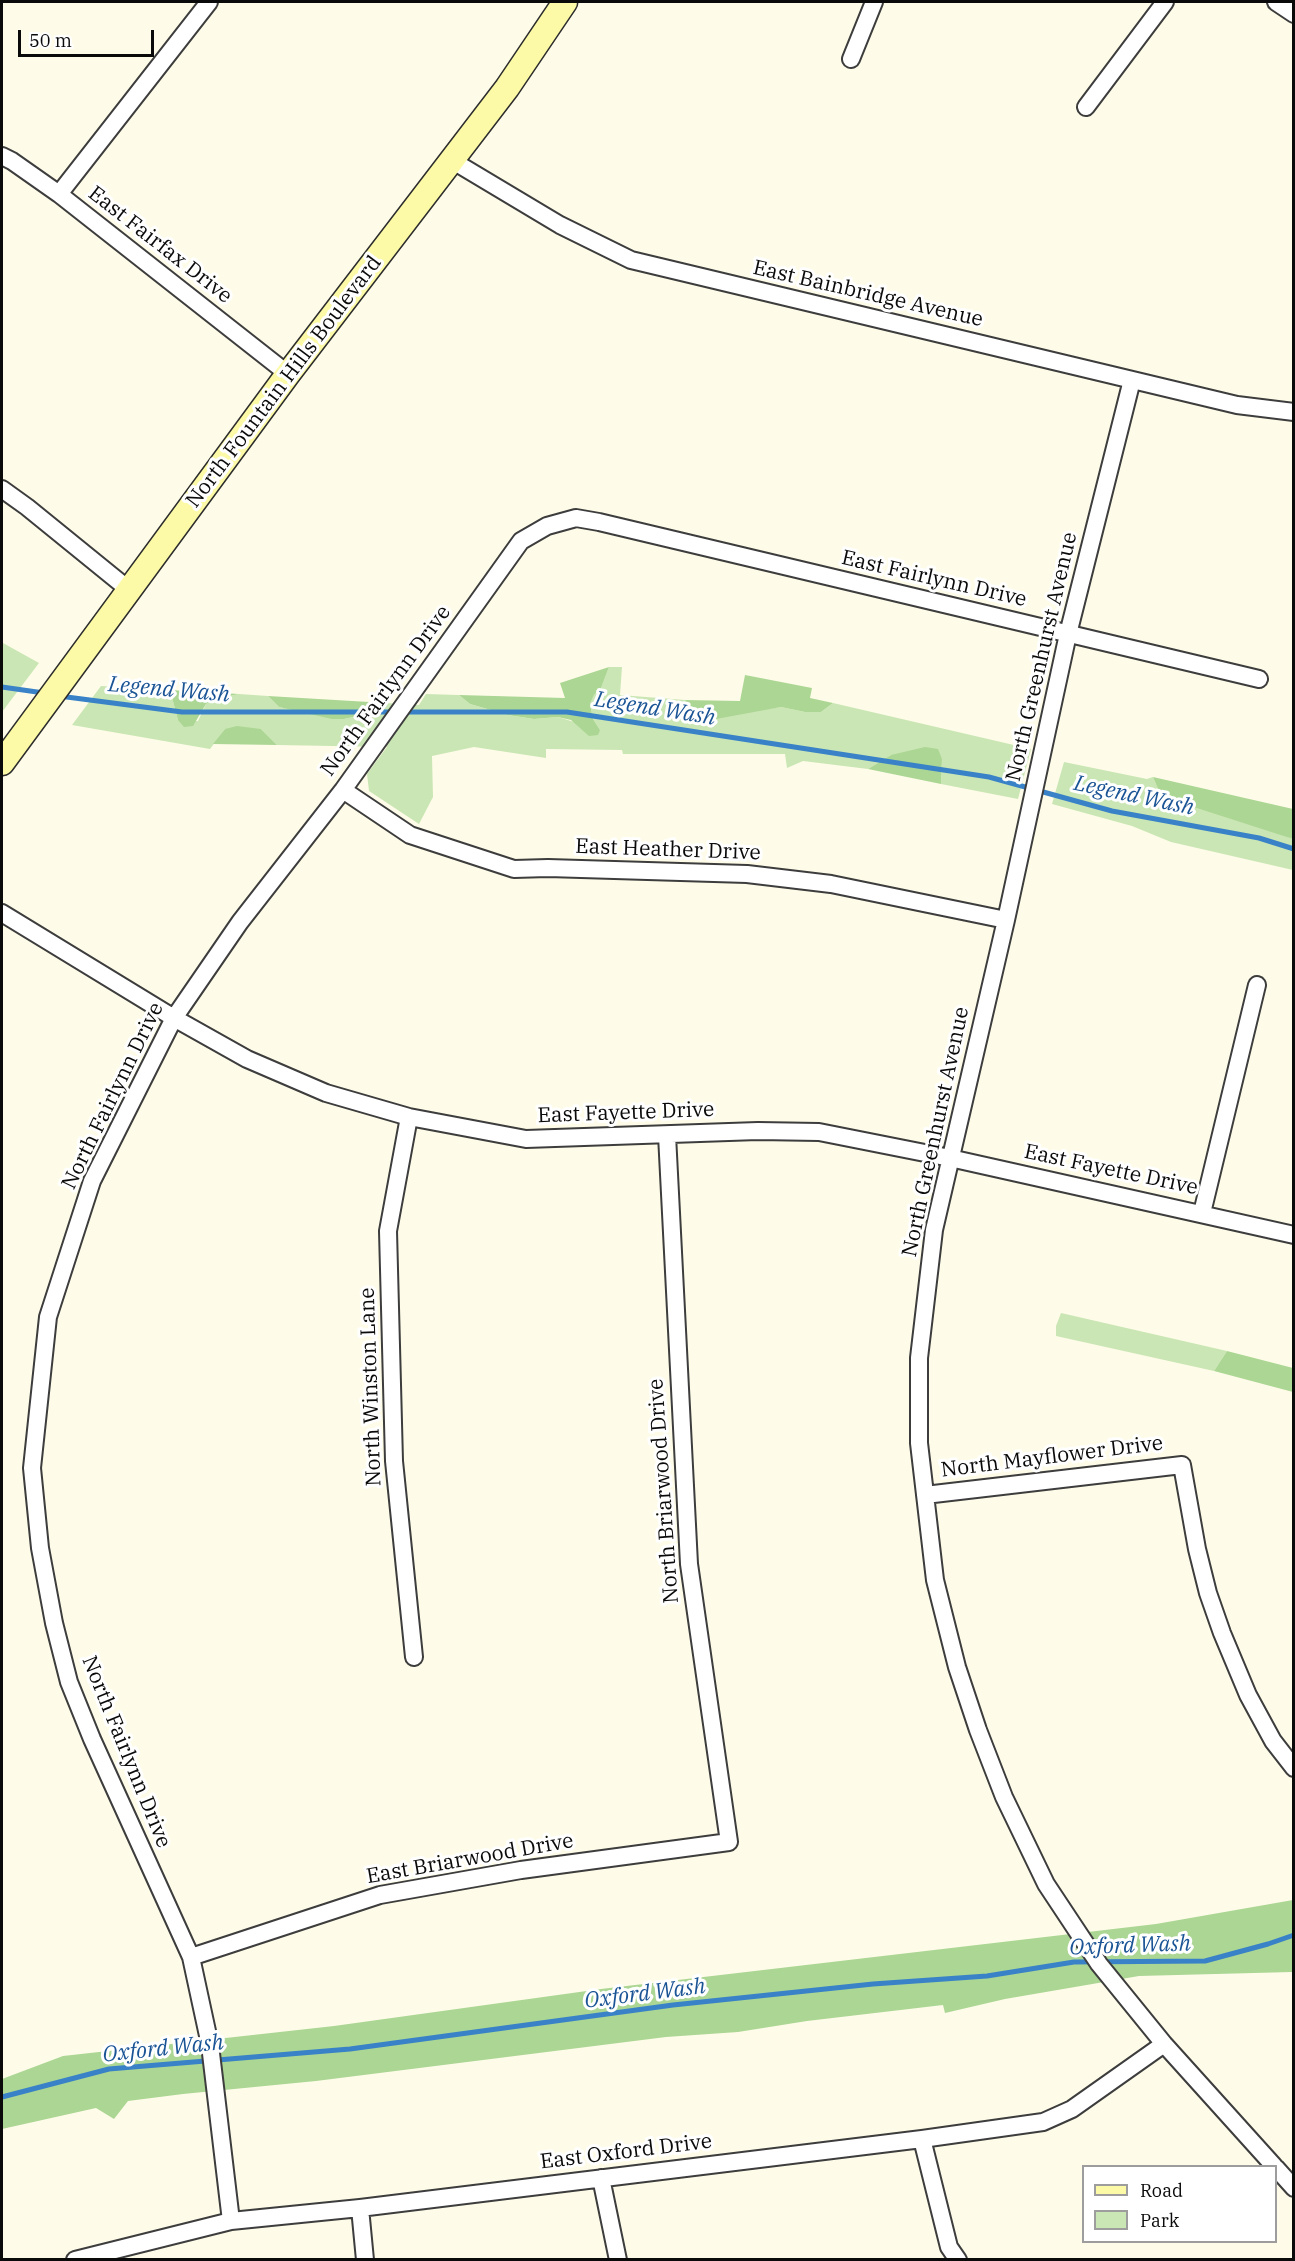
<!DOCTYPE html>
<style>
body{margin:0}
#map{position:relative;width:1295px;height:2261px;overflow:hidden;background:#fefce8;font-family:"IBM Plex Serif",serif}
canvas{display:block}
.frame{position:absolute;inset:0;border:3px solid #0a0a0a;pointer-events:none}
.legend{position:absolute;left:1082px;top:2165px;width:195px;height:78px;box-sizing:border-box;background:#fff;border:2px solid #9d9d9d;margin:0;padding:8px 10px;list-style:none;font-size:18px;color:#0a0a0a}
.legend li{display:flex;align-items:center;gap:12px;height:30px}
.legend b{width:30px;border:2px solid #9d9d9d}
.scale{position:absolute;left:18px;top:30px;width:136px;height:27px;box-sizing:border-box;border:3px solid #0a0a0a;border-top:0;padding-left:8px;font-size:18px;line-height:21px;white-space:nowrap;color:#0a0a0a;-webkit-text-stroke:4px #fff;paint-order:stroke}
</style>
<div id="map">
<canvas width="1295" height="2261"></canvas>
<div class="frame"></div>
<ul class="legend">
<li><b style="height:8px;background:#fcfaa6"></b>Road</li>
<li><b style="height:16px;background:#cae6b4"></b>Park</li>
</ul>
<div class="scale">50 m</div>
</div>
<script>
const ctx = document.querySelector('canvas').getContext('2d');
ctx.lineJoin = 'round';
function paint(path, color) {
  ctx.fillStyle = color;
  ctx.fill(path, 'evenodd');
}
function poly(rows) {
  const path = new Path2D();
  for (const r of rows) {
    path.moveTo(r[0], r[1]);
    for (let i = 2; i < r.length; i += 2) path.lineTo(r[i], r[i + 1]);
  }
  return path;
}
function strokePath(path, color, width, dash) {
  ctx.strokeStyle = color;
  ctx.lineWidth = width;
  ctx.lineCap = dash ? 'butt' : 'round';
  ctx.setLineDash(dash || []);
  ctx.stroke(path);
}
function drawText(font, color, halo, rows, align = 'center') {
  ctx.font = font + ' "IBM Plex Serif",serif';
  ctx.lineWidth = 6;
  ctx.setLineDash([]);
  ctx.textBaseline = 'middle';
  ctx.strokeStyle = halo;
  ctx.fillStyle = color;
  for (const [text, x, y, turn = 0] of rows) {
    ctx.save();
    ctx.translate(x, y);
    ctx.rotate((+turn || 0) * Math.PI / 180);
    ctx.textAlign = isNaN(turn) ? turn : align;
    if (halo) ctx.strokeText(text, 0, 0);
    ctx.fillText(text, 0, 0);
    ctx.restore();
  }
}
paint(poly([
 [3,643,39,663,2,712,2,657],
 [609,667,622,667,620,695,685,700,694,713,750,711,781,707,805,712,821,712,833,703,1031,749,1018,799,941,784,942,758,891,755,868,769,803,761,787,768,785,754,623,754,622,750,546,749,546,758,474,747,432,756,433,797,419,824,369,791,367,774,387,747,277,745,261,729,225,729,210,749,72,725,101,686,170,690,178,720,198,721,206,704,214,699,239,694,268,696,279,707,344,719,362,715,386,703,419,705,426,694,459,695,470,704,508,715,534,719,558,717,600,730,593,719,590,704,594,695,601,688],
 [1064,762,1147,779,1153,777,1158,789,1293,839,1293,870,1171,842,1132,826,1052,804],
 [1061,1313,1227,1351,1214,1371,1056,1336,1056,1326]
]), '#cae6b4');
paint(poly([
 [609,667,601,688,594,695,590,704,593,719,600,730,598,735,589,736,571,720,558,717,534,719,508,715,470,704,459,695,565,698,560,683],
 [745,675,812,688,810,698,833,703,821,712,805,712,781,707,716,719,706,718,694,713,685,700,740,701],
 [170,690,239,694,214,699,206,704,193,726,184,727,178,720],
 [268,696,386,703,362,715,344,719,332,719,279,707],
 [237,726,261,729,277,745,213,744,225,729],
 [925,747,938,749,942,759,941,784,868,769,891,755],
 [1153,777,1293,809,1293,839,1169,799,1158,789],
 [1227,1351,1293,1368,1293,1392,1214,1371],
 [1293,1900,1294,1971,1292,1972,1139,1976,1005,1999,945,2013,943,2005,807,2021,738,2032,666,2037,316,2081,183,2094,128,2101,114,2119,96,2108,2,2129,2,2079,63,2056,334,2026,601,1989,1156,1924]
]), '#acd694');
strokePath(poly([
 [2,687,44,693],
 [59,696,182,712,393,712],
 [403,712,567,712,989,777,1112,811,1259,838,1294,849],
 [2,2097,109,2069,350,2049,673,2005,873,1984,987,1976,1074,1962,1205,1961,1268,1944,1294,1935]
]), '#3982c7', 5);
const minor = poly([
 [1276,2,1294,14],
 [851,59,874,2],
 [1086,107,1165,2],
 [2,156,12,161,59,194,288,374],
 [453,161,560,225,631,260,1237,405,1294,412],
 [59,194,209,2],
 [1132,380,1068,634,1006,920,934,1230,919,1358,919,1443,935,1580,957,1667,978,1730,1004,1797,1046,1884,1099,1964,1164,2044,1274,2166],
 [2,489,27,507,128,589],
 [343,790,410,835,514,869,548,868,747,874,831,884,1006,920],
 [2,913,174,1018,247,1059,326,1093,409,1117,526,1139,758,1131,819,1132,950,1158,1294,1235],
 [409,1117,388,1231,394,1461,414,1657],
 [1202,1213,1257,985],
 [925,1495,1182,1465,1197,1549,1208,1593,1222,1633,1248,1695,1273,1741,1294,1768],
 [191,1957,380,1895,521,1870,729,1842,689,1564,667,1135],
 [922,2139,949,2247,958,2260],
 [1276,2168,1294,2188],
 [601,2178,618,2260],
 [360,2208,365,2260],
 [231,2221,210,2045,191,1957,92,1739,69,1682,54,1623,40,1548,32,1468,48,1317,92,1181,174,1018,240,922,343,790,521,541,547,526,576,518,599,522,1259,679],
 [75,2260,231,2221,360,2208,922,2139,1043,2122,1072,2109,1164,2044]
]);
const secondary = poly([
 [2,763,288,374,507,88,565,2]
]);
strokePath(minor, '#3d3d3d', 20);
strokePath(secondary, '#2c2c2c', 27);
strokePath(minor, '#fff', 16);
strokePath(secondary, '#fcfaa6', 24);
drawText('21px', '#0a0a0a', '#fff', [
 ["East Fairfax Drive",160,245,38],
 ["East Bainbridge Avenue",868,294,13],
 ["North Fountain Hills Boulevard",284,382,-53],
 ["East Fairlynn Drive",934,579,13],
 ["North Greenhurst Avenue",1042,657,-77],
 ["North Fairlynn Drive",386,691,-54],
 ["East Heather Drive",668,850,2],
 ["North Fairlynn Drive",113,1096,-64],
 ["East Fayette Drive",626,1113,-2],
 ["North Greenhurst Avenue",936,1132,-78],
 ["East Fayette Drive",1111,1170,12],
 ["North Winston Lane",371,1387,-92],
 ["North Mayflower Drive",1052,1457,-7],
 ["North Briarwood Drive",664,1491,-94],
 ["North Fairlynn Drive",126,1752,68],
 ["East Briarwood Drive",470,1859,-10],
 ["East Oxford Drive",626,2152,-7]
]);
drawText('italic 22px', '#1a5495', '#fff', [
 ["Legend Wash",169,690,5],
 ["Legend Wash",655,709,9],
 ["Legend Wash",1134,796,12],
 ["Oxford Wash",1130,1946,-2],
 ["Oxford Wash",645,1994,-7],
 ["Oxford Wash",163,2049,-6]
]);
</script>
